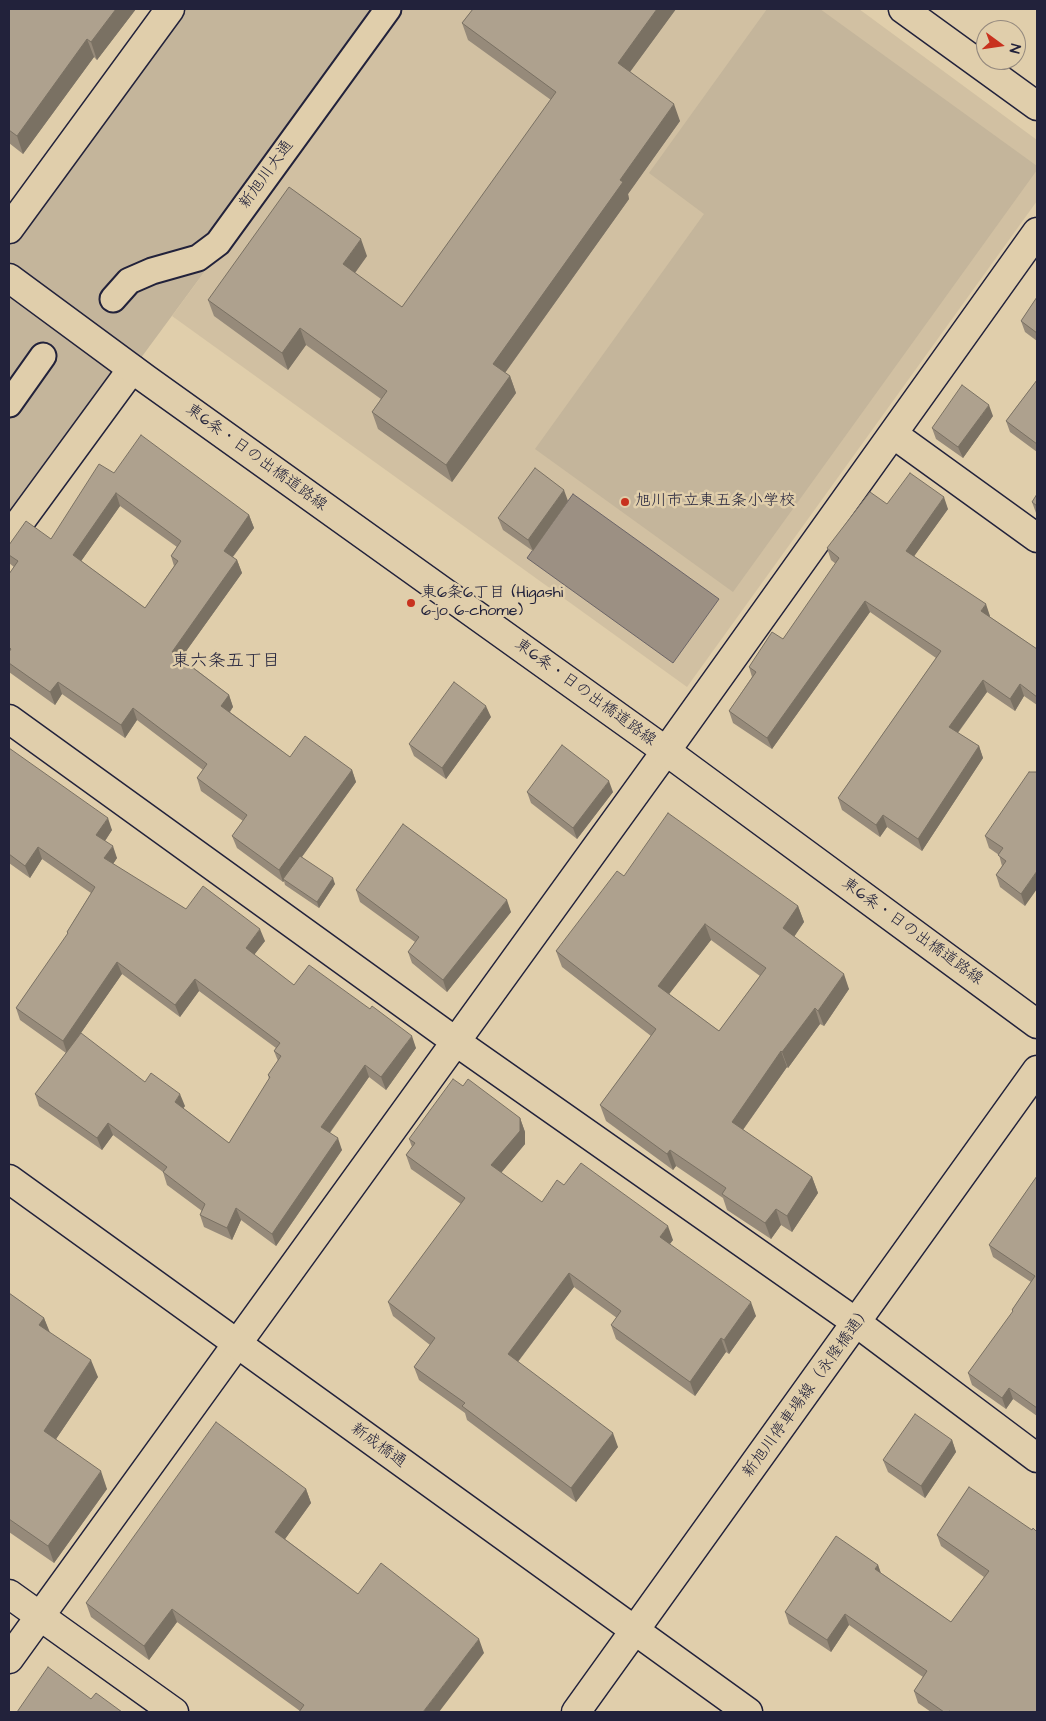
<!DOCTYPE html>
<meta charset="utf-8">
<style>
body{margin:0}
#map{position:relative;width:1046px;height:1721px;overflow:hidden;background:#e0ceab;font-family:"Architects Daughter",sans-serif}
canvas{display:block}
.frame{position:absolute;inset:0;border:10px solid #22223b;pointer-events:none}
.north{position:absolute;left:976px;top:20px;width:50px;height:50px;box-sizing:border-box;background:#e0ceab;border:1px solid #94897e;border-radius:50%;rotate:104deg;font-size:14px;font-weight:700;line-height:20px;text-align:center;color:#22223b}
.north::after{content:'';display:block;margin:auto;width:18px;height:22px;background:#c8321e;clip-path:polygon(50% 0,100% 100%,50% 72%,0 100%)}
</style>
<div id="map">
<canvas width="1046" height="1721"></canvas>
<div class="frame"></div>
<div class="north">N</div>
</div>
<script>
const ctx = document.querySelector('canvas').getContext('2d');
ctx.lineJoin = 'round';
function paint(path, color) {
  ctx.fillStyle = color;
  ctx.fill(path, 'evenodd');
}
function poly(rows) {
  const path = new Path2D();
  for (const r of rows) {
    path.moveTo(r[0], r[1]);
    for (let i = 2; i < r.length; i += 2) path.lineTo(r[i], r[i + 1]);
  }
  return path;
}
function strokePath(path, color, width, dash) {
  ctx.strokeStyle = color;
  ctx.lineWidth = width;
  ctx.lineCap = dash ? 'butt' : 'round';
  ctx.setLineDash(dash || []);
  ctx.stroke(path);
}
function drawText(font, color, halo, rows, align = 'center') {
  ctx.font = font + ' "Architects Daughter","Klee One",sans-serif';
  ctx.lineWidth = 5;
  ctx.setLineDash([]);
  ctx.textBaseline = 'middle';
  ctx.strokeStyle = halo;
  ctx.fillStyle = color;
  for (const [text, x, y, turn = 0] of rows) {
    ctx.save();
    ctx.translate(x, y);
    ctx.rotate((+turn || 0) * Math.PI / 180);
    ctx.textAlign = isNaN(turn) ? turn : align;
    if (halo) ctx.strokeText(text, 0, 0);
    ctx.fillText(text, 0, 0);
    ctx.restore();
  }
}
paint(poly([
 [398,9,859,9,1037,140,1037,201,687,687,172,316]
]), '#d1c0a2');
paint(poly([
 [170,9,398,9,9,537,9,229],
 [767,9,820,9,1037,166,1037,170,733,592,535,449,704,214,649,173]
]), '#c4b59b');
const water = poly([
 [573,494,719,599,673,663,527,558,573,494]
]);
paint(water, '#9c9083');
strokePath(water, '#6b6466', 1);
const pedestrian = poly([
 [113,299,129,281,152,271,198,258,218,243,388,9],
 [9,404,43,356]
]);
const minor = poly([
 [903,9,1037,106],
 [9,229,170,9],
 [893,434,1037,538],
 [9,537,132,369],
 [9,719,455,1041,857,1323,1037,1458],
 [9,1594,174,1712],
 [9,1659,666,751,1037,232]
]);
const tertiary = poly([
 [9,278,146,379,666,751,1037,1024],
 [9,1179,748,1712]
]);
const secondary = poly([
 [576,1712,1037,1070]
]);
strokePath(pedestrian, '#22223b', 29);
strokePath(minor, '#22223b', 31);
strokePath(tertiary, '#22223b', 31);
strokePath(secondary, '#22223b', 31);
strokePath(pedestrian, '#e0ceab', 25);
strokePath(minor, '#e0ceab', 28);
strokePath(tertiary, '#e0ceab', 28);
strokePath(secondary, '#e0ceab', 28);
paint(poly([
 [9,9,136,9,97,60,94,57,23,154,9,143],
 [473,9,676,9,630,72,680,121,628,194,629,199,505,373,510,376,516,393,452,482,378,429,372,412,381,399,306,345,288,370,214,316,208,300,367,256,355,273,402,307,551,100,468,40,462,23],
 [1037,297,1037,341,1025,332,1021,321],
 [1037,380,1037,452,1010,432,1006,421],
 [993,416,963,458,936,439,932,428],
 [114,473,249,515,254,528,233,557,237,560,242,573,181,658,229,695,233,707,230,712,290,757,352,770,356,782,302,857,335,884,319,908,285,885,284,881,283,882,237,848,232,836,243,821,201,791,197,778,203,770,137,720,125,738,62,694,55,705,9,672,9,574,14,567,9,563,9,545,51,539],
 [120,506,177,547,171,556,174,566,145,608,81,561],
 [1037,494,1037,514,1036,513,1032,502],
 [568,501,533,551,503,530,498,518],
 [887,504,948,509,914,556,990,616,990,617,1037,649,1037,705,1024,696,1015,711,987,692,958,733,979,746,983,758,922,851,887,827,880,837,842,810,838,798,936,658,870,612,772,749,733,723,729,711,752,677,749,667,783,639,836,564,831,560,827,548],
 [491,717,446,779,414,756,409,744],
 [9,748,112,830,105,841,117,858,113,864,186,909,265,941,254,955,294,985,416,1048,386,1090,369,1077,330,1133,342,1150,276,1246,241,1220,232,1240,204,1227,200,1215,202,1211,167,1185,163,1172,113,1135,102,1150,39,1106,35,1094,66,1053,20,1020,16,1008,68,934,67,932,91,893,42,859,30,878,9,863],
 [122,974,180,1017,199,991,276,1048,274,1051,278,1061,268,1075,269,1079,229,1143,183,1108,185,1106,76,1040],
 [1037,772,1025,906,1000,887,996,875,1002,866,999,855,989,848,985,836],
 [527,792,613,792,577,839,531,803],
 [624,876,798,906,804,922,794,937,849,989,824,1026,820,1024,788,1068,787,1067,743,1130,812,1177,818,1193,792,1232,781,1225,771,1239,727,1210,723,1198,676,1166,673,1170,606,1121,600,1105,651,1036,562,967,556,951],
 [711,940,760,976,719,1031,669,994],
 [356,890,511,912,447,992,412,963,408,952,415,942,360,902],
 [463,1086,520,1118,525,1132,525,1144,501,1173,542,1202,564,1185,673,1240,670,1244,756,1316,729,1354,726,1352,695,1396,616,1339,611,1325,617,1318,574,1287,518,1362,618,1447,576,1502,467,1420,465,1413,419,1380,414,1367,430,1345,393,1316,388,1302,461,1204,411,1169,406,1155,412,1147,409,1139],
 [1037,1176,1037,1416,1013,1399,1006,1409,972,1385,968,1373,1013,1312,1012,1310,1031,1282,993,1257,989,1245],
 [9,1293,44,1318,49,1332,98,1377,56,1439,107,1489,54,1563,9,1532],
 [952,1440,956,1452,925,1498,888,1472,883,1460],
 [969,1487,1037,1712,931,1712,918,1703,914,1691,923,1677,849,1625,831,1652,789,1624,785,1612,878,1565,881,1573,951,1622,984,1577,941,1546,937,1535],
 [306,1489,311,1503,285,1539,358,1594,484,1653,300,1711,177,1622,149,1660,91,1617,86,1603]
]), '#968a7a');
paint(poly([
 [116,9,136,9,97,60,91,42],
 [657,9,676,9,624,80,618,63],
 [87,39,94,57,23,154,17,136],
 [674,104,680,121,628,194,629,199,499,381,493,364,620,180],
 [361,239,367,256,349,281,343,264],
 [300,328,306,345,288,370,282,353],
 [510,376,516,393,452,482,446,465],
 [989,405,993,416,963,458,958,447],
 [564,490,568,501,533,551,528,540],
 [116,493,120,506,77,567,73,555],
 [944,497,948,509,910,562,906,551],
 [249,515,254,528,228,563,224,551],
 [237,560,242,573,177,664,172,652],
 [865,601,870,612,772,749,767,738],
 [986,604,990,616,985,623,981,611],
 [983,680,987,692,953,739,949,727],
 [58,682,62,694,55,705,50,692],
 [1020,684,1024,696,1015,711,1010,699],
 [229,695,233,707,225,718,221,706],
 [486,706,491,717,446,779,442,768],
 [133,708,137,720,125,738,121,725],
 [979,746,983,758,922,851,918,839],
 [352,770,356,782,285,880,283,879,284,881,283,882,279,870],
 [609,781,613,792,577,839,573,828],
 [883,815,887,827,880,837,876,825],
 [108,818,112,830,101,847,96,835],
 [113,846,117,858,109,870,104,858],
 [38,847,42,859,30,878,25,866],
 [1037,871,1037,889,1025,906,1021,894],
 [333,878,335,884,319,908,317,902],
 [507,900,511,912,447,992,443,980],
 [798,906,804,922,789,944,783,928],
 [705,924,711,940,663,1002,658,986],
 [260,929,265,941,250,960,246,948],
 [117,962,122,974,67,1053,63,1041],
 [844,974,849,989,824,1026,818,1011],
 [195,979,199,991,180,1017,175,1005],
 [815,1008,820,1024,788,1068,782,1052],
 [412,1036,416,1048,386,1090,381,1077],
 [781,1051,787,1067,737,1138,732,1122],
 [365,1065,369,1077,325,1139,321,1127],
 [180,1094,185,1106,179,1114,175,1102],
 [520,1118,525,1132,525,1144,496,1179,491,1165],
 [108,1123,113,1135,102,1150,97,1138],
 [338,1138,342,1150,276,1246,272,1234],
 [670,1150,676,1166,673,1170,667,1154],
 [812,1177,818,1193,792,1232,787,1216],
 [236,1208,241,1220,232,1240,227,1228],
 [776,1209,781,1225,771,1239,765,1223],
 [668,1226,673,1240,665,1250,660,1237],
 [569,1273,574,1287,513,1368,508,1354],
 [751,1302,756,1316,729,1354,724,1340],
 [44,1318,51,1335,39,1325],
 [721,1338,726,1352,695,1396,690,1382],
 [91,1360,98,1377,50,1448,44,1431],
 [1009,1388,1013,1399,1006,1409,1002,1398],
 [613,1433,618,1447,576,1502,571,1488],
 [952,1440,956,1452,925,1498,921,1486],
 [101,1471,107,1489,54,1563,48,1546],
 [306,1489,311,1503,280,1546,275,1532],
 [878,1565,882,1577,875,1569],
 [172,1609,177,1622,149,1660,144,1646],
 [845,1614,849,1625,831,1652,827,1640],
 [479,1639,484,1653,439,1712,423,1712]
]), '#7a7163');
const building = poly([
 [9,9,116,9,91,42,87,39,17,136,9,130,9,9],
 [473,9,657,9,618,63,674,104,620,180,623,182,493,364,510,376,446,465,372,412,387,391,300,328,282,353,208,300,289,187,361,239,343,264,402,307,556,92,462,23,473,9],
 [1037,297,1037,333,1021,321,1037,297],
 [1037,380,1037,444,1006,421,1037,380],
 [962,385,989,405,958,447,932,428,962,385],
 [141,435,249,515,224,551,237,560,172,652,229,695,221,706,290,757,305,736,352,770,279,870,232,836,247,815,197,778,207,764,133,708,121,725,58,682,50,692,9,663,9,652,11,649,9,647,9,574,18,561,9,555,9,545,26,521,51,539,99,464,114,473,141,435],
 [116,493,181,541,171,556,178,561,145,608,73,555,116,493],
 [535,468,564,490,528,540,498,518,535,468],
 [910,473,944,497,906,551,986,604,981,611,1037,649,1037,697,1020,684,1010,699,983,680,949,727,979,746,918,839,883,815,876,825,838,798,941,651,865,601,767,738,729,711,756,672,749,667,772,632,783,639,839,558,827,548,870,492,887,504,910,473],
 [1037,494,1037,506,1032,502,1037,494],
 [454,682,486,706,442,768,409,744,454,682],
 [562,745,609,781,573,828,527,792,562,745],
 [9,748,108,818,96,835,113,846,104,858,186,909,203,886,260,929,246,948,294,985,309,965,370,1009,372,1006,412,1036,381,1077,365,1065,321,1127,338,1138,272,1234,236,1208,227,1228,200,1215,205,1204,163,1172,167,1167,108,1123,97,1138,35,1094,81,1033,145,1082,151,1073,180,1094,175,1102,229,1143,270,1077,268,1075,281,1056,274,1051,280,1043,195,979,175,1005,117,962,63,1041,16,1008,68,933,67,932,95,887,38,847,25,866,9,854,9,748],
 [1029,772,1037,772,1037,871,1021,894,996,875,1006,861,998,855,1003,848,985,836,1029,772],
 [668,813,798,906,783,928,844,974,818,1011,815,1008,782,1052,781,1051,732,1122,812,1177,787,1216,776,1209,765,1223,722,1194,726,1188,670,1150,667,1154,600,1105,656,1029,556,951,617,871,624,876,668,813],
 [705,924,766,968,719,1031,658,986,705,924],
 [403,824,507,900,443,980,408,952,419,937,356,890,403,824],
 [300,856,333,878,317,902,283,879,300,856],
 [453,1079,463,1086,468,1079,520,1118,520,1131,491,1165,542,1202,557,1180,564,1185,581,1163,668,1226,660,1237,751,1302,724,1340,721,1338,690,1382,611,1325,621,1311,569,1273,508,1354,613,1433,571,1488,462,1406,465,1403,414,1367,435,1338,388,1302,465,1198,406,1155,415,1143,409,1139,453,1079],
 [1037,1176,1037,1408,1009,1388,1002,1398,968,1373,1013,1311,1012,1310,1035,1276,989,1245,1037,1176],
 [9,1293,44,1318,39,1325,91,1360,44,1431,101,1471,48,1546,9,1519,9,1293],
 [915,1414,952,1440,921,1486,883,1460,915,1414],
 [216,1422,306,1489,275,1532,358,1594,381,1563,479,1639,423,1712,299,1712,304,1705,172,1609,144,1646,86,1603,216,1422],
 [969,1487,1032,1530,1033,1528,1036,1531,1037,1529,1037,1712,951,1712,949,1711,948,1712,944,1712,914,1691,927,1671,845,1614,827,1640,785,1612,836,1536,878,1565,875,1569,951,1622,989,1571,937,1535,969,1487],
 [48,1667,91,1699,96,1693,122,1712,17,1712,48,1667]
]);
paint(building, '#aea18e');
strokePath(building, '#7a7163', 1);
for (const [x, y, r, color] of [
 [625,502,5,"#c8321e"],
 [411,603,5,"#c8321e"]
]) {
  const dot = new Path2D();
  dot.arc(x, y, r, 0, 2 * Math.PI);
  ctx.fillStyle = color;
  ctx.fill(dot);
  strokePath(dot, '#e0ceab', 2);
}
drawText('16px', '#22223b', '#e0ceab', [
 ["新旭川大通",267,175,-54],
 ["東6条・日の出橋道路線",256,458,36],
 ["東6条・日の出橋道路線",585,693,36],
 ["東6条・日の出橋道路線",912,932,36],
 ["新旭川停車場線（永隆橋通）",808,1392,-54],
 ["新成橋通",378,1446,36]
]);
drawText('16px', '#22223b', '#e0ceab', [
 ["旭川市立東五条小学校",635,502],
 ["東6条6丁目 (Higashi",421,594],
 ["6-jo 6-chome)",421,612]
], 'left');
drawText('18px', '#22223b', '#e0ceab', [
 ["東六条五丁目",226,662]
]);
</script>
